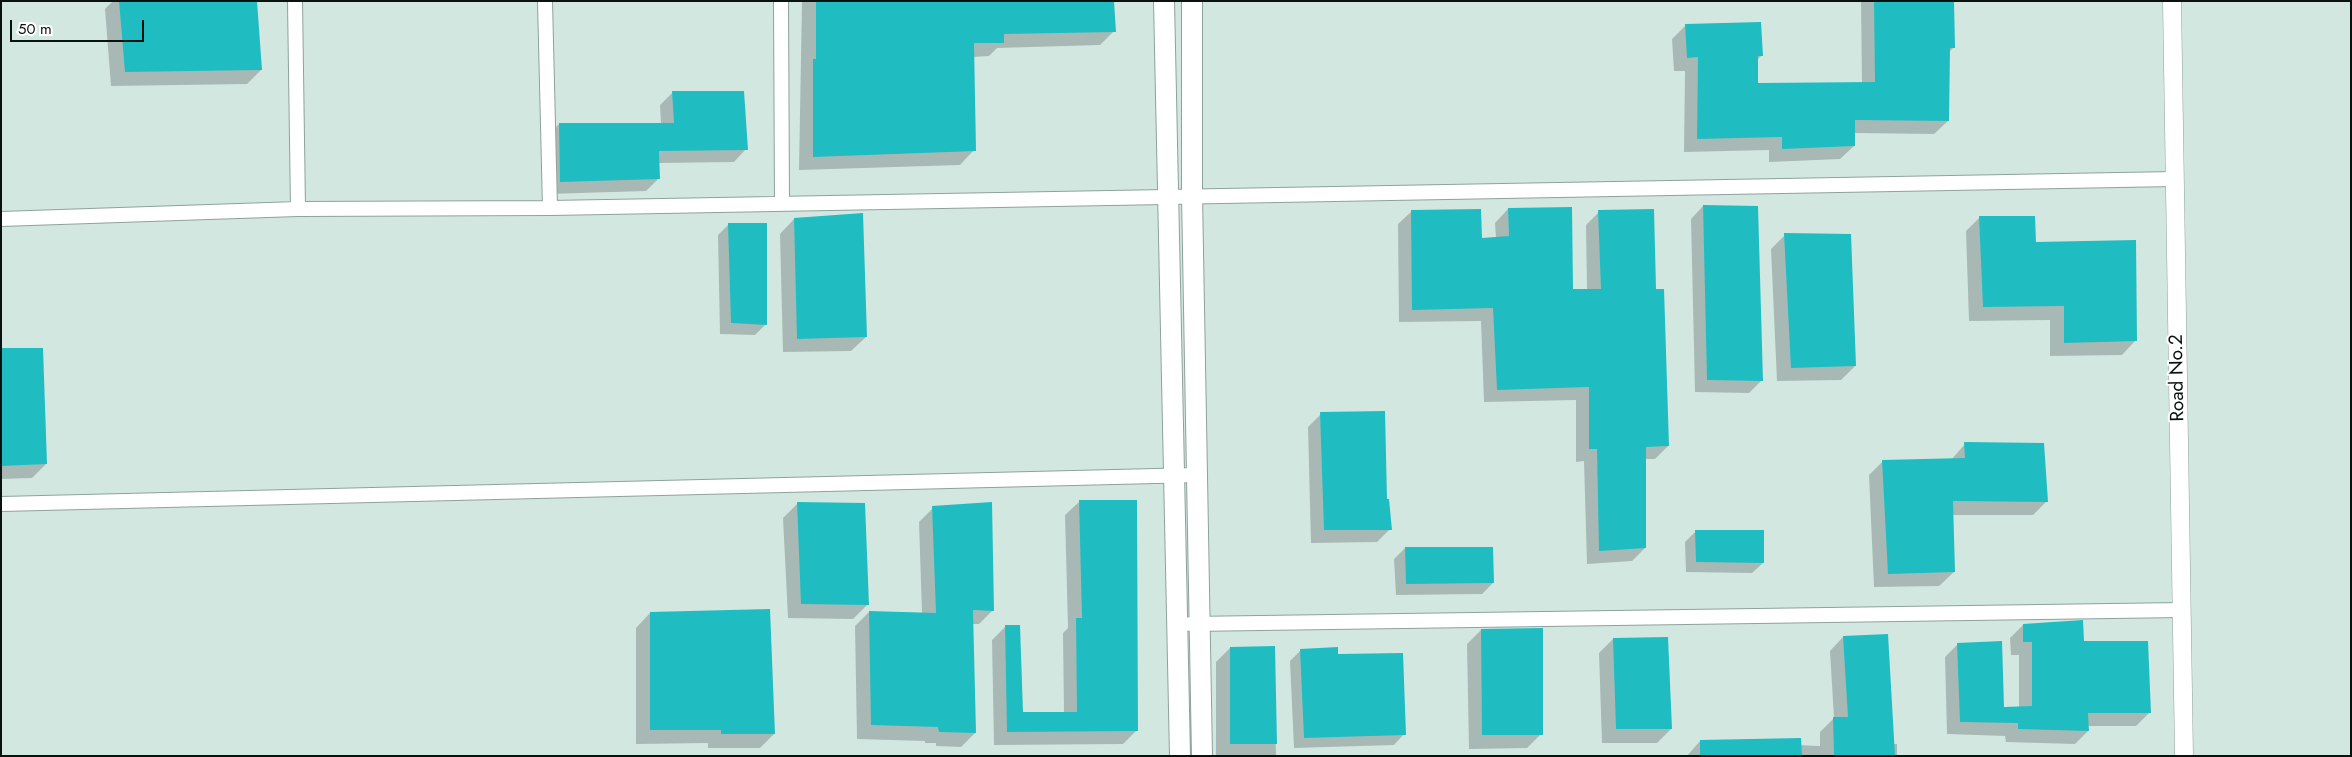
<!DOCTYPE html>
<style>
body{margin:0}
#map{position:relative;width:2352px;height:757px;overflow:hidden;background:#d3e7e1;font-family:Jost,sans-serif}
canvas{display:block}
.frame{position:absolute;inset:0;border:2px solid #0a1210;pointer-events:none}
.scale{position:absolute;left:10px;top:20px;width:134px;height:22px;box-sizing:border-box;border:2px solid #0a1210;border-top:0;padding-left:6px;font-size:15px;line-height:18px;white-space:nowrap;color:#0a1210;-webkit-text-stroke:4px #fff;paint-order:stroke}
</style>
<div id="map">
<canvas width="2352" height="757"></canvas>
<div class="frame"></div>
<div class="scale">50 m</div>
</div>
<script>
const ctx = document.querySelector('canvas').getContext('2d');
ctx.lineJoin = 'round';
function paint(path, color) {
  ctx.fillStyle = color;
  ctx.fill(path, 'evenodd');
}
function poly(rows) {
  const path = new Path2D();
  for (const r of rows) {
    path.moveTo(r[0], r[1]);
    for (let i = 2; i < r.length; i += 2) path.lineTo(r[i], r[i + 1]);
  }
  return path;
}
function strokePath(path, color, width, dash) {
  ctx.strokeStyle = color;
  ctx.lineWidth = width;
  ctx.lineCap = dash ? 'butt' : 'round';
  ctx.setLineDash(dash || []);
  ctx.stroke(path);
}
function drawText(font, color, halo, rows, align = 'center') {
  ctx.font = font + ' Jost,sans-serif';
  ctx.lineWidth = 4;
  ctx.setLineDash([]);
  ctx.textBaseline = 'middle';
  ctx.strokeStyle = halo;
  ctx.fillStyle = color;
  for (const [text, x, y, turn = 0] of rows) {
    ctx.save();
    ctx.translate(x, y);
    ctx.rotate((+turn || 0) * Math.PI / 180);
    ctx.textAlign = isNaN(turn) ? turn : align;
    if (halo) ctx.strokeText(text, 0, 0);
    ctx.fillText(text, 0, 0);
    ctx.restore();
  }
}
paint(poly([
 [113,1,256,1,261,70,247,84,111,86,105,9],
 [802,1,1112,1,1114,31,1100,45,997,48,989,56,973,57,974,150,960,165,799,170],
 [1861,1,1952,1,1954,47,1949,52,1948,121,1934,134,1854,133,1854,146,1840,159,1769,162,1769,150,1684,152,1685,71,1674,71,1672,39,1686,25,1762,55,1757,60,1757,84,1862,84],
 [673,92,746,149,734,162,659,163,659,178,646,191,548,194,547,137,559,124,661,124,660,105],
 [1703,206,1761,381,1749,393,1695,392,1691,219],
 [1508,209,1572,291,1587,291,1586,225,1599,212,1655,290,1668,446,1655,459,1645,459,1645,548,1632,561,1587,564,1584,461,1576,462,1576,400,1484,402,1481,321,1399,322,1398,224,1412,211,1481,240,1496,238,1495,223],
 [1980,217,2035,243,2136,340,2122,355,2050,356,2050,320,1969,321,1966,231],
 [794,219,866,337,851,351,783,352,780,234],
 [729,224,766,324,755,335,720,334,718,235],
 [1785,235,1855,366,1841,380,1777,381,1771,249],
 [1,349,46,464,32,478,1,479],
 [1321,414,1385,500,1390,529,1377,542,1311,543,1308,427],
 [1965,444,2047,501,2033,515,1952,515,1954,572,1939,586,1874,587,1869,475,1883,461,1951,460],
 [1079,502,1136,731,1123,744,994,745,992,640,1005,627,1022,713,1064,714,1063,633,1068,628,1065,515],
 [797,504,867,605,853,619,788,618,783,518],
 [933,508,993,610,979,624,972,624,975,733,961,747,936,746,936,743,925,743,925,741,857,739,855,626,869,612,922,613,919,522],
 [1696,531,1763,563,1752,573,1686,572,1685,542],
 [1405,548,1493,583,1482,594,1396,595,1394,559],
 [650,613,774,734,760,748,708,748,708,743,636,744,636,628],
 [2023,625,2083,642,2149,713,2136,726,2088,726,2088,731,2075,744,2006,742,2005,736,1947,734,1945,657,1958,644,2003,709,2019,708,2019,655,2011,655,2010,638],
 [1481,630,1541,734,1527,748,1469,749,1467,644],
 [1843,637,1893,744,1897,744,1897,756,1687,756,1700,741,1820,746,1820,732,1834,718,1830,651],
 [1613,639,1671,729,1657,743,1602,743,1599,653],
 [1273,647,1276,756,1216,756,1216,662,1230,648],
 [1301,650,1404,734,1394,745,1294,748,1290,661]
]), '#0003');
paint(poly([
 [119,1,257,1,262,70,125,72],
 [816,1,1114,1,1116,32,1004,34,1004,43,974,43,976,151,813,157,813,59,816,59],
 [1874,1,1954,1,1955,48,1950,48,1949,121,1855,120,1855,146,1782,149,1782,137,1697,139,1698,57,1687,58,1685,24,1761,22,1763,56,1758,56,1758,83,1875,82],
 [672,91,744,91,748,150,659,151,660,179,560,182,559,123,674,123],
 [1703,205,1758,206,1763,381,1707,380],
 [1572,207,1573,289,1601,289,1598,210,1654,209,1656,289,1664,289,1669,446,1646,447,1646,548,1599,551,1597,449,1589,449,1589,387,1497,390,1493,308,1412,310,1411,210,1481,209,1482,238,1509,236,1508,208],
 [863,213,867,337,797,339,794,218],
 [1979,216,2035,216,2036,242,2136,240,2137,341,2064,343,2064,306,1983,307],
 [728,223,767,223,767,325,731,323],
 [1784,233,1851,234,1856,366,1791,368],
 [1,348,43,348,47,464,1,466],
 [1385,411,1387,499,1389,499,1392,530,1324,530,1320,412],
 [1964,442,2044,443,2048,502,1953,501,1955,572,1888,574,1882,460,1965,458],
 [1079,500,1137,500,1138,731,1007,732,1005,625,1020,625,1023,712,1077,712,1076,618,1082,618],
 [797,502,865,503,869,605,801,604],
 [992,502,994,611,973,610,976,733,939,732,938,727,871,725,869,611,936,613,932,506],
 [1695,530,1764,530,1764,563,1696,562],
 [1405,547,1493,547,1494,583,1406,584],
 [770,609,775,734,721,734,721,730,650,730,650,612],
 [2083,620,2084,641,2148,641,2151,713,2088,713,2089,731,2018,729,2018,723,1960,722,1957,643,2002,641,2004,707,2032,706,2032,642,2023,642,2023,624],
 [1543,628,1543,735,1482,735,1481,629],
 [1888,634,1895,756,1834,756,1833,717,1848,717,1843,636],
 [1668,637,1672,729,1616,729,1613,638],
 [1275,646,1277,744,1230,744,1230,647],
 [1338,647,1338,654,1403,653,1406,735,1304,738,1300,649],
 [1801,738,1802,756,1700,756,1700,740]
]), '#1fbdc1');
const minor = poly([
 [295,1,298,209],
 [545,1,550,208],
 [781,1,782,203],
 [1,219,298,209,550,208,2175,179],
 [1,504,1197,475],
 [1190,624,2182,610]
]);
const tertiary = poly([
 [2172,1,2184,756]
]);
const secondary = poly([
 [1164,1,1180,756],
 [1192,1,1192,195,1202,756]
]);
strokePath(minor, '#8ea29d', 16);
strokePath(tertiary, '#8ea29d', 19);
strokePath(secondary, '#8ea29d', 22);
strokePath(minor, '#fff', 14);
strokePath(tertiary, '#fff', 18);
strokePath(secondary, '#fff', 20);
drawText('19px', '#0a1210', '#fff', [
 ["Road No.2",2178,378,-91]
]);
</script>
